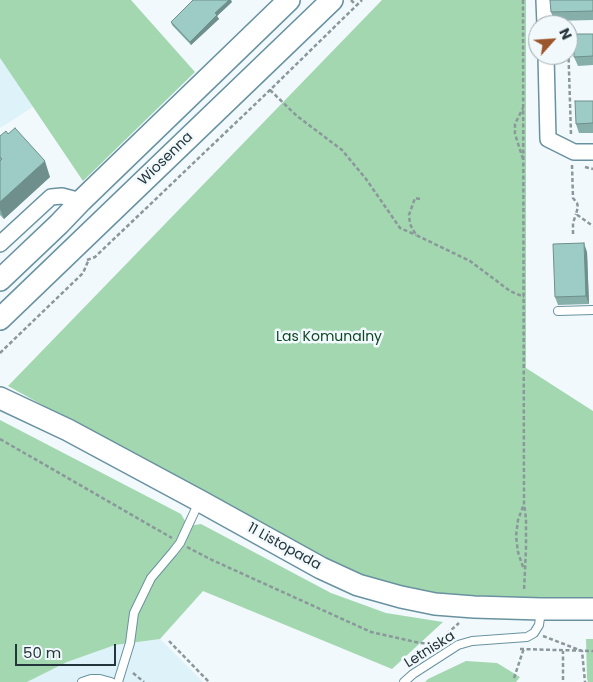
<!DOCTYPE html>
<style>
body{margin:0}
#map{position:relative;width:593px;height:682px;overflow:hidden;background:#f1f9fc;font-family:Poppins,sans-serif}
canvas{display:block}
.north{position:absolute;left:528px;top:15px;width:50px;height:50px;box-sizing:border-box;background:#f1f9fc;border:1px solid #9fabaf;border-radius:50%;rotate:64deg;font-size:14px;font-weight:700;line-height:20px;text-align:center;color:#24353b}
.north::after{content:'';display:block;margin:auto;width:18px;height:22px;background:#9c562c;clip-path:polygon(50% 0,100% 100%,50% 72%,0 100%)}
.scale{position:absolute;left:15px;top:644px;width:101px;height:22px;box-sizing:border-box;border:2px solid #24353b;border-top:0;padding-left:6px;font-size:15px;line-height:18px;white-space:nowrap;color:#24353b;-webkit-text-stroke:4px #f1f9fc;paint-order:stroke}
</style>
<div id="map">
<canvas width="593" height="682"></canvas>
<div class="north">N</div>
<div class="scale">50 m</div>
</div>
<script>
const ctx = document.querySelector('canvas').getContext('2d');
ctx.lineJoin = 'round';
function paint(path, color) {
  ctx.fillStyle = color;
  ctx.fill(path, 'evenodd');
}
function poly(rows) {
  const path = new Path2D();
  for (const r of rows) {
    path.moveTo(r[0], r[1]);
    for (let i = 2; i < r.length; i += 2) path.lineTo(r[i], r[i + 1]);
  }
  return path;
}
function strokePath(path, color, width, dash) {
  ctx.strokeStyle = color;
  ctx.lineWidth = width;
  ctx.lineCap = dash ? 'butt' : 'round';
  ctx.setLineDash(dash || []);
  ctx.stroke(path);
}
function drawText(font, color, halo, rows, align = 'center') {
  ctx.font = font + ' Poppins,sans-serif';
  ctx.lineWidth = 5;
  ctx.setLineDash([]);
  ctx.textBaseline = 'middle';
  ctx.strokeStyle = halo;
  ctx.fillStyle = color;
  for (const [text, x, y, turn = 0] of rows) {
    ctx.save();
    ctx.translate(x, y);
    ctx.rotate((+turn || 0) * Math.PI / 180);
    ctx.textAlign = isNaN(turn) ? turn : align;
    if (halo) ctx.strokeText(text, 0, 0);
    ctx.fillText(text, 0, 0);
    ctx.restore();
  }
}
paint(poly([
 [0,58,33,107,0,128],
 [160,639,203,682,27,682,67,662,115,645]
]), '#def2f9');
paint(poly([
 [0,0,131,0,195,72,83,181,0,58],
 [382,0,526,0,526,368,593,411,593,600,495,600,405,591,325,561,8,386],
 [0,420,181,514,188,526,201,524,331,593,386,613,443,622,392,669,203,591,160,639,115,645,67,662,27,682,0,682],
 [586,639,593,639,593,682,588,682,587,679],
 [466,661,497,663,520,677,516,682,425,682,428,679]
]), '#a3d7b0');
const lane = poly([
 [558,311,593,310],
 [82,682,91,679,100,679,111,682],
 [118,682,130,643,134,613,151,578,173,552,180,543,199,502],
 [404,682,413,674,458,645,472,641,527,637,534,633,539,625,541,610]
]);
const street = poly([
 [544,0,545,25],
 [546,55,548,139,574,152,593,152],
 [0,244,51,197,62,196,81,201]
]);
const secondary = poly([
 [0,280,59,224,81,201,289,0],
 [0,319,332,0],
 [0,398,68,430,200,501,321,568,358,585,401,597,435,604,474,607,541,609,593,609]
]);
strokePath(lane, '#6992a0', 10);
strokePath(street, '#6992a0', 18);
strokePath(secondary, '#6992a0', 24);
strokePath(poly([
 [351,0,356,5],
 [523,0,524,503,526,519,526,548,524,591],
 [568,39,571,135],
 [270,90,297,116,342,150,366,179,400,228,416,235],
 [523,159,515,134,515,124,523,108],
 [572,165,573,198,577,203,578,207,576,214,593,226],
 [585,167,593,169],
 [420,199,415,198,409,215,410,224,416,235,470,261,510,291,524,297],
 [573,234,573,223,576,214],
 [87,260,95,257,270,90,362,0],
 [0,353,83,273,89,259],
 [0,439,172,538],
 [187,547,212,560,371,632,420,643,439,644],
 [523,567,518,552,516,536,518,520,524,504],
 [543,636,582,651,585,682],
 [169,641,209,682],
 [439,644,441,639,459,623],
 [520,649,593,651],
 [133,673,144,682],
 [514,678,524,648],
 [563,680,563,651]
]), '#8a979b', 2.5, [4, 2.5]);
strokePath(lane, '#fff', 8);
strokePath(street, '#fff', 15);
strokePath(secondary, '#fff', 21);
paint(poly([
 [593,0,593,20,554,21,551,12],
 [232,2,217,16,219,19,191,45,172,25,171,22],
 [593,34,593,65,578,66,574,57],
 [593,101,593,133,579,133,576,124],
 [0,136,50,177,4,219,0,215],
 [587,252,589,304,558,305,555,297]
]), '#87afaa');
paint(poly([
 [229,0,231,0,232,2,217,16,219,19,191,45,190,42,215,13],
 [45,161,50,177,4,219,0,209,0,202],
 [584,243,587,252,589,304,586,296]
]), '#6e8f8b');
const building = poly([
 [193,0,229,0,215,13,217,15,190,42,171,22,193,0],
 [550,0,593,0,593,11,551,12,550,0],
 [574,34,593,34,593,56,574,57,574,34],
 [575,101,593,101,593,123,576,124,575,101],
 [15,128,45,161,0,202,0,161,2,159,0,157,0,136,6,131,8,134,15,128],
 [584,243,586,296,555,297,553,244,584,243]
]);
paint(building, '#9dccc6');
strokePath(building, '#6e8f8b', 1);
drawText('14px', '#24353b', '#f1f9fc', [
 ["Wiosenna",166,159,-44],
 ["11 Listopada",284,547,29],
 ["Letniska",430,650,-32]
]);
drawText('14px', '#104725', '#f1f9fc', [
 ["Las Komunalny",329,337]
]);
</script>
